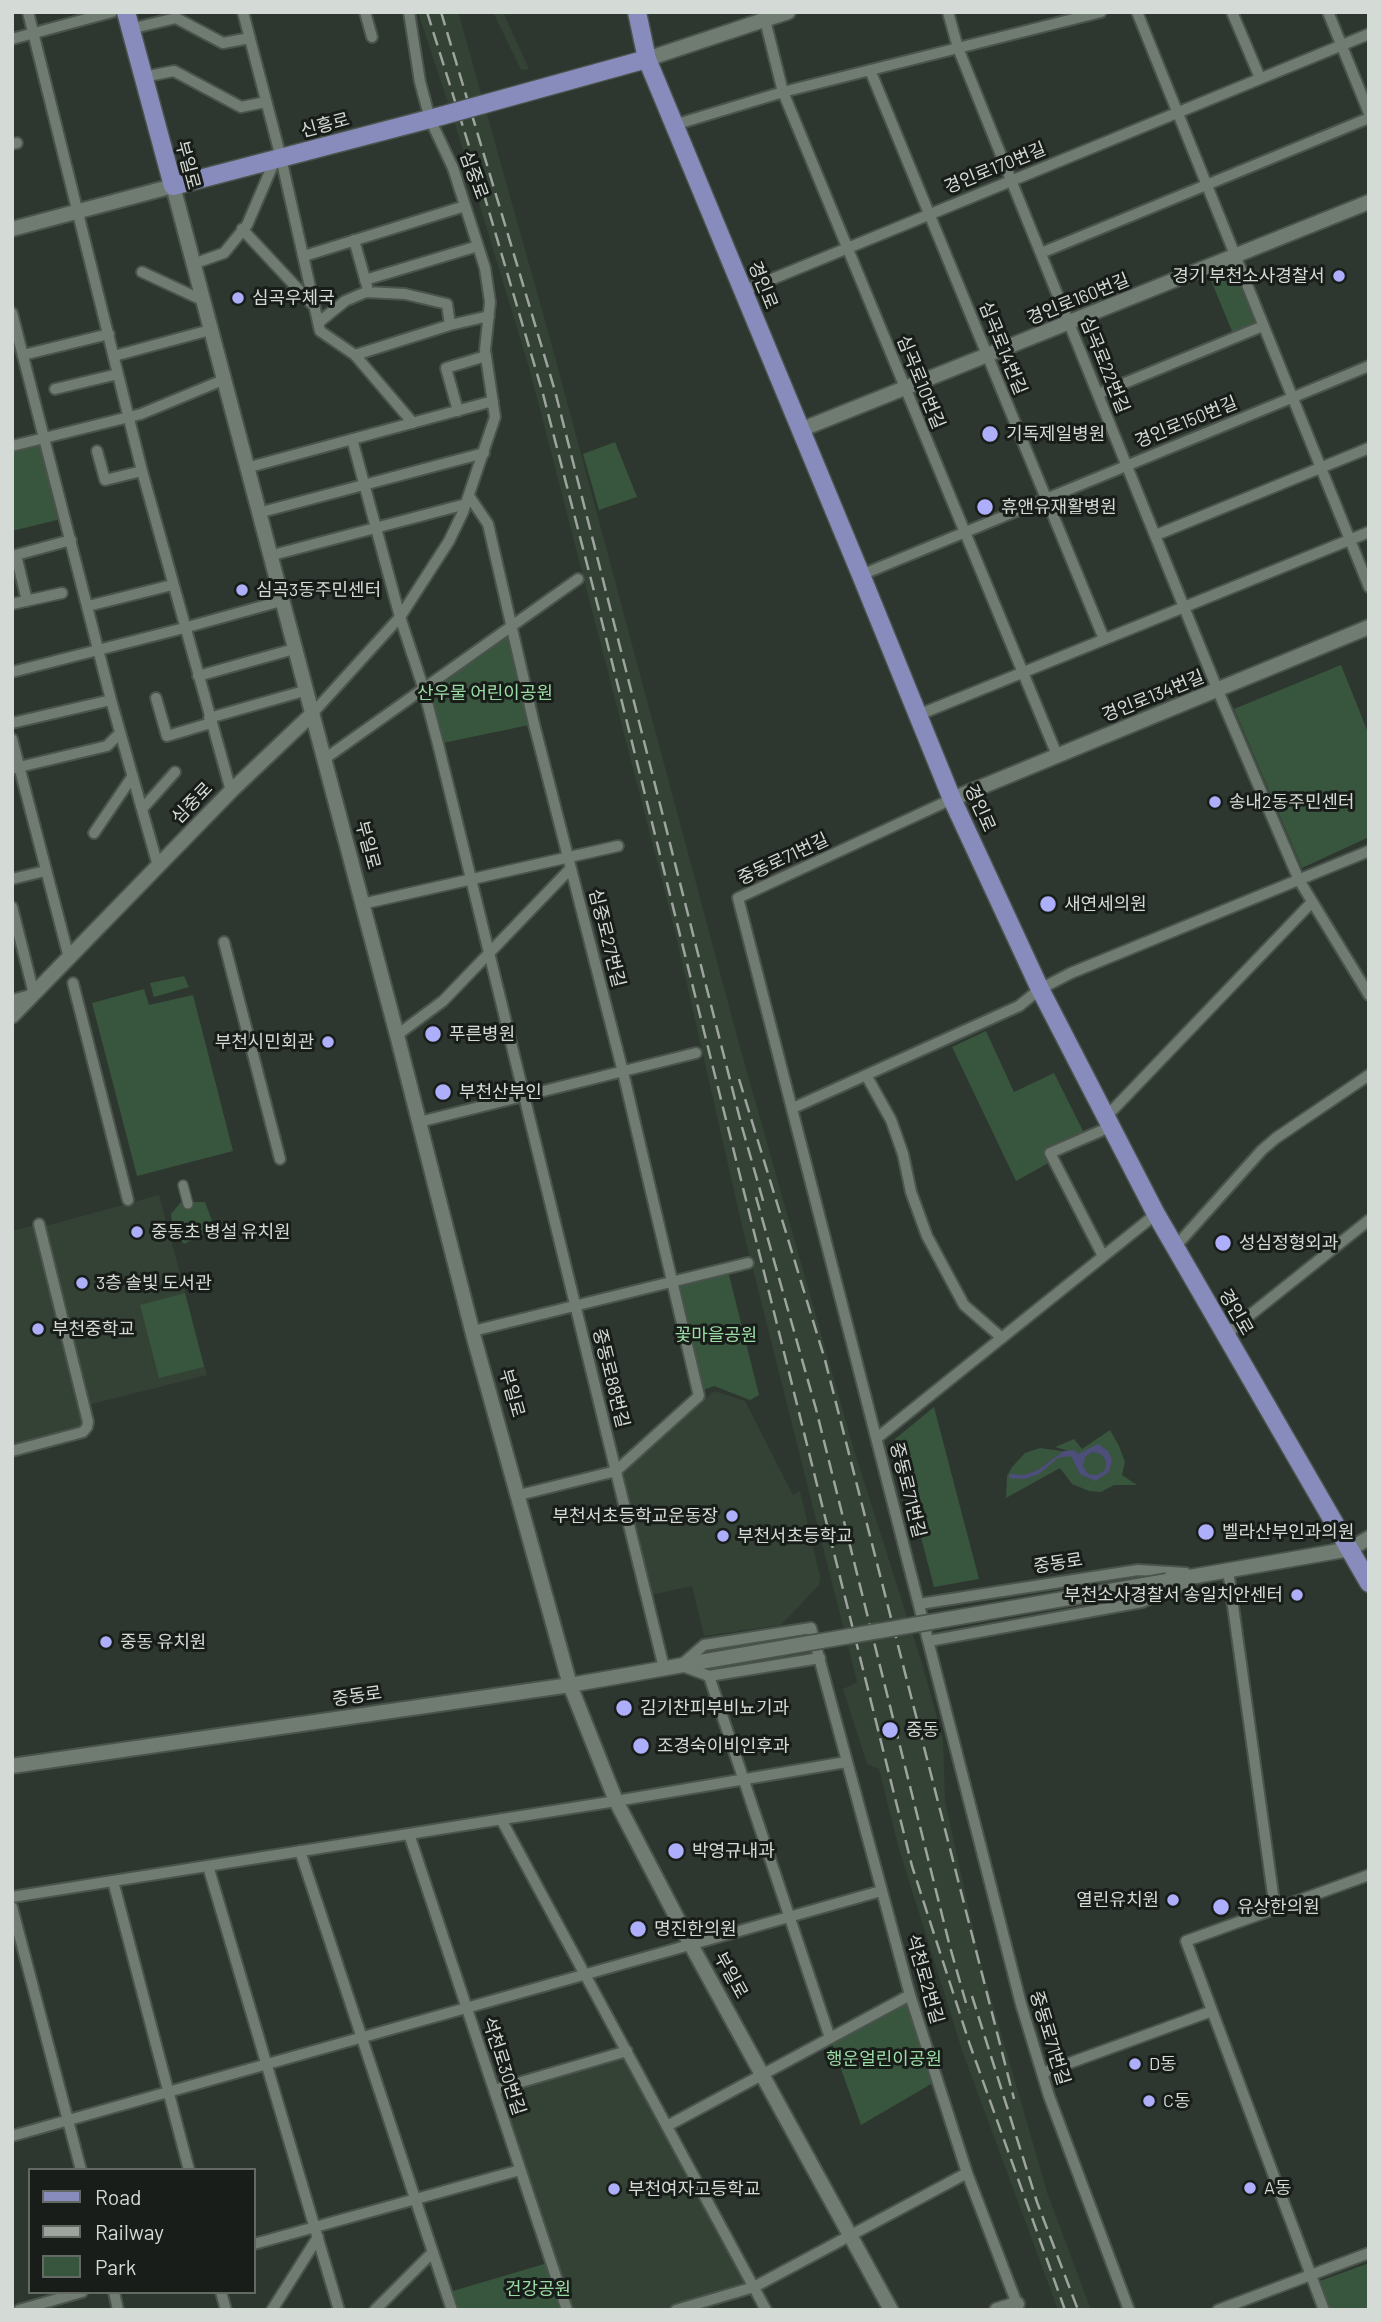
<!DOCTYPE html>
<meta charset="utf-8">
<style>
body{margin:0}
#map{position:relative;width:1381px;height:2322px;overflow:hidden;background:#2d372f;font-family:Barlow,sans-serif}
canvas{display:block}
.frame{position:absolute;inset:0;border:14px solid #d4dad5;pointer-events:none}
.legend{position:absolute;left:28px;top:2168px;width:228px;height:126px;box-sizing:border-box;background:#191d19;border:2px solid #646964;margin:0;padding:9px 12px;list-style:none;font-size:21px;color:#d4dad5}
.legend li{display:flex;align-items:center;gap:14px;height:35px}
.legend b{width:35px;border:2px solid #646964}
</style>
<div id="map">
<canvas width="1381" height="2322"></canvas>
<div class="frame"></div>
<ul class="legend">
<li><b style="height:9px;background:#878cbd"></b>Road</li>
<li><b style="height:9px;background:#9da49e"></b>Railway</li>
<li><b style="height:19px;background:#38553d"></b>Park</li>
</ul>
</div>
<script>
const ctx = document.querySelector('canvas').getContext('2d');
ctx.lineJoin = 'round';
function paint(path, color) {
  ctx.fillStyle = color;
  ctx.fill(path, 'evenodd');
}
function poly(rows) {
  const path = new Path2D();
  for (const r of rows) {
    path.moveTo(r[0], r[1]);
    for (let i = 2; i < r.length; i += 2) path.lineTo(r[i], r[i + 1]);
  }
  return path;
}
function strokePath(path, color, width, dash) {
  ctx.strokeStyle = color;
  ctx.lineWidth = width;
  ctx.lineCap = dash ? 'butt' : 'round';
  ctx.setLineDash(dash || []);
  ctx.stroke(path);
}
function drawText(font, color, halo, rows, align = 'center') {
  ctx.font = font + ' Barlow,"Noto Sans KR",sans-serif';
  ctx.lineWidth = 6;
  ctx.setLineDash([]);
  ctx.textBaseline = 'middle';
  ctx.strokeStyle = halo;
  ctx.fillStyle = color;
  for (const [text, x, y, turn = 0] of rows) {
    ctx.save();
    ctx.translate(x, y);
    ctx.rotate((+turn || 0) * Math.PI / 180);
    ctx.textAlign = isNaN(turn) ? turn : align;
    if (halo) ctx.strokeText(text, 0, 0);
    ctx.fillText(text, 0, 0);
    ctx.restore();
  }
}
paint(poly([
 [418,12,458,12,459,15,551,342,741,1051,854,1450,923,1667,943,1740,945,1801,980,1960,1047,2192,1091,2310,1058,2310,963,2053,899,1849,879,1769,867,1764,843,1689,857,1682,742,1226,673,923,530,371,456,127],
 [493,12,503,12,529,69,521,70],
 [159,1195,207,1375,88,1405,42,1227],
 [39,1224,87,1427,12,1448,12,1231],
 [714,1391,745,1401,793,1495,800,1491,820,1577,819,1585,781,1625,704,1636,692,1586,651,1595,622,1483,623,1472],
 [627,2051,754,2287,675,2310,567,2310,494,2090]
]), '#334235');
paint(poly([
 [1234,262,1259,325,1234,336,1208,273],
 [45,439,65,518,12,531,12,446],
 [615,442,637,497,599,510,583,454],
 [512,625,534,724,438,744,423,687],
 [1341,665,1369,735,1369,837,1302,868,1234,709],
 [184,976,189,987,154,997,150,983],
 [144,989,149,1005,193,995,233,1151,137,1176,92,1003],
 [986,1031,1014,1092,1054,1073,1086,1137,1051,1153,1054,1160,1016,1181,952,1047],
 [181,1202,205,1202,215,1229,184,1244,173,1231,171,1214],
 [728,1271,759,1395,750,1400,714,1386,701,1391,676,1284],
 [185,1293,204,1367,159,1378,140,1305],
 [934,1407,979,1579,934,1587,895,1439],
 [1110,1430,1119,1446,1125,1462,1122,1475,1137,1485,1114,1485,1101,1492,1089,1491,1072,1484,1060,1468,1006,1498,1007,1476,1012,1467,1025,1453,1040,1448,1075,1453,1055,1447,1074,1439,1082,1449],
 [910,1995,938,2080,861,2125,830,2038],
 [551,2262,567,2310,452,2310,446,2293],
 [1369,2263,1369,2310,1327,2310,1317,2282]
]), '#38553d');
paint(poly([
 [1098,1444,1108,1451,1112,1460,1109,1472,1095,1481,1080,1474,1071,1456,1058,1458,1039,1474,1025,1479,1009,1478,1010,1474,1024,1475,1038,1470,1064,1451,1074,1450,1078,1454],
 [1092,1452,1101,1454,1106,1461,1105,1470,1097,1475,1088,1474,1083,1466,1085,1457]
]), '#4d4e79');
const pedestrian = poly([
 [183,1185,188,1204]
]);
const minor = poly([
 [28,12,142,471,231,791],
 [243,12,281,158,320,331,355,355,413,423],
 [365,12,372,37],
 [763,12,783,92,1057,755],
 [948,12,958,48,1011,180,1218,691,1299,880,1369,995],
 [1137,12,1369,587],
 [1232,12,1260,78],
 [1328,12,1369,113],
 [130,29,176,18,223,43,250,38],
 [12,39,112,12],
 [870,70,1104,639],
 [143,77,174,71,241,107,266,102],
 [674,125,783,92,1101,12],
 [12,144,17,143],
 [242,229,312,304],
 [354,240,367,286],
 [1041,253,1369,118],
 [304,256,465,206],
 [193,264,224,253,247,225,275,160],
 [142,272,202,300],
 [365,280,478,246],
 [743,291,1369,34],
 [12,313,111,700,158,866],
 [318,323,345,301,366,292,405,294,447,304,450,325],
 [23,355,109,334],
 [355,355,450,325,489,316],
 [114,356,210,330],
 [55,389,118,374],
 [1098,394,1263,326],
 [458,411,446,368,486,356],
 [352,439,400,617,423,687,438,744,664,1668],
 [12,446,141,414,223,380],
 [97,451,105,480,142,471],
 [246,468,493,401],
 [469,496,488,524,534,724,623,1072,699,1396,616,1471,519,1495],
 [258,513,484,453],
 [1156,535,1369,448],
 [269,556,466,504],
 [861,575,1369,366],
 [27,601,16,555,71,540],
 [12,604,62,593],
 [88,606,172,585],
 [12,672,184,628,281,601],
 [198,676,294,649],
 [156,698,167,736,211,723],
 [311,715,400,617,449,541,463,512,495,417,485,350,490,302,485,268,453,168,430,119,420,82,409,12],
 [918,715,1369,532],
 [209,718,304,691],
 [12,723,111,700],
 [12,739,69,958],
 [323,760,578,579],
 [15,768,107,746,120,733],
 [952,799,738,898,1021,2004,1049,2096,1129,2310],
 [143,808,175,772],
 [94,833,132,777],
 [12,879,45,871],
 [362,904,618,846],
 [12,907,34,994,12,1000],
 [224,942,280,1159],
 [73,983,128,1200],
 [397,1035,443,1001,571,868],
 [866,1075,891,1120,903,1154,911,1192,927,1236,964,1305,1002,1338],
 [793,1108,1019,1006,1040,989,1071,973,1369,851],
 [1105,1118,1312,902],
 [419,1122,696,1053],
 [1175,1247,1262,1150,1276,1138,1369,1075],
 [1103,1256,1050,1153,1110,1127],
 [473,1331,748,1263],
 [1225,1335,1369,1220],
 [877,1438,1156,1214],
 [12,1451,83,1432,87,1427,88,1422,39,1224],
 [1228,1570,1275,1909],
 [919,1604,1138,1570,1186,1573],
 [929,1641,1142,1602,1188,1582],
 [682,1664,704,1645,811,1628,910,1995,967,2173,1017,2304],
 [682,1666,709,1676,820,1658],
 [709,1676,830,2038],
 [501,1819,766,2310],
 [409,1834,567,2310],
 [300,1851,452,2310],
 [208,1866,339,2310],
 [113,1881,189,2170],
 [12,1897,616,1801,846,1762],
 [12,1907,81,2170],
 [1042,2073,1212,2011],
 [494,2090,627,2051],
 [667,2126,910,1995],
 [12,2136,881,1891],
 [254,2244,520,2170],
 [114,2292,118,2310],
 [221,2292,226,2310],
 [19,2310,82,2292],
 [272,2310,318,2237],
 [375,2310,433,2252],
 [676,2310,754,2287,967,2173],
 [1218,2310,1369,2253],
 [1324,2310,1186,1941,1369,1875]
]);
const tertiary = poly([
 [647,59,788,12],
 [12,229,173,186,397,1035,474,1338,570,1685,616,1801,690,1943,891,2310],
 [800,430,1369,202],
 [952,799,1369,627],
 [12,1016,231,791,311,715],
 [1167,1581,1350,1549,1369,1538],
 [12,1766,570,1685,706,1661],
 [997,2310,1017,2304]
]);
const primary = poly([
 [126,12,173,186,441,116],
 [637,12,647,59,861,575,952,799,1040,989,1156,1214,1369,1583],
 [618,67,647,59]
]);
strokePath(pedestrian, '#4a534c', 12);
strokePath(minor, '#4a534c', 14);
strokePath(tertiary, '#4a534c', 18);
strokePath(primary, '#4a534c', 21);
strokePath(pedestrian, '#707b71', 9);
strokePath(minor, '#707b71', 10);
strokePath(tertiary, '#707b71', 14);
strokePath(primary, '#878cbd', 18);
strokePath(poly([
 [427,12,480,181,543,394,602,622,912,1866,970,2045,1065,2310],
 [441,12,555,391,742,1127,764,1204],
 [739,1079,825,1360,1014,2099],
 [756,1197,816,1409,950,1947,968,2010],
 [972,1996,1037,2202,1078,2310]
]), '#9da49e', 2.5, [14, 7]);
const tertiaryBridge = poly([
 [706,1661,1167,1581]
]);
const primaryBridge = poly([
 [441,116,618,67]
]);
strokePath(tertiaryBridge, '#4a534c', 18, []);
strokePath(primaryBridge, '#4a534c', 21, []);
strokePath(tertiaryBridge, '#707b71', 14);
strokePath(primaryBridge, '#878cbd', 18);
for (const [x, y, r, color] of [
 [1339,276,7,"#adaffb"],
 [238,298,7,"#adaffb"],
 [990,434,9,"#adaffb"],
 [985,507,9,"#adaffb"],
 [242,590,7,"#adaffb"],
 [1215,802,7,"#adaffb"],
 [1048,904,9,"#adaffb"],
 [433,1034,9,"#adaffb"],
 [328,1042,7,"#adaffb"],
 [443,1092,9,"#adaffb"],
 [137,1232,7,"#adaffb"],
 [1223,1243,9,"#adaffb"],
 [82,1283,7,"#adaffb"],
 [38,1329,7,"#adaffb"],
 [732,1516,7,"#adaffb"],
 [1206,1532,9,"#adaffb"],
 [723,1536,7,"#adaffb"],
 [1297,1595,7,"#adaffb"],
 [106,1642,7,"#adaffb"],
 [624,1708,9,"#adaffb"],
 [890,1730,9,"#adaffb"],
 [641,1746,9,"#adaffb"],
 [676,1851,9,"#adaffb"],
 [1173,1900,7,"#adaffb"],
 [1221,1907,9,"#adaffb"],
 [638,1929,9,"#adaffb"],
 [1135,2064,7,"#adaffb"],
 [1149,2101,7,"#adaffb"],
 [1250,2188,7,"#adaffb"],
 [614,2189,7,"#adaffb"]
]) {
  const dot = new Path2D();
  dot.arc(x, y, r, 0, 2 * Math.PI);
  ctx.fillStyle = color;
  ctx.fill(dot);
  strokePath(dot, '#191d19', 2.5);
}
drawText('18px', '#d4dad5', '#191d19', [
 ["신흥로",325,125,-15],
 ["부일로",188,165,75],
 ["경인로170번길",995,168,-22],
 ["심중로",474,175,70],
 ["경인로",763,285,68],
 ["경인로160번길",1078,299,-22],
 ["심곡로14번길",1003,348,68],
 ["심곡로22번길",1105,365,68],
 ["심곡로10번길",921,382,68],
 ["경인로150번길",1186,422,-22],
 ["경인로134번길",1153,696,-22],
 ["심중로",192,803,-46],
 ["경인로",980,808,66],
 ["부일로",368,845,75],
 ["중동로71번길",783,859,-25],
 ["심중로27번길",607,938,76],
 ["경인로",1236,1312,60],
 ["중동로88번길",611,1378,76],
 ["부일로",512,1393,74],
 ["중동로71번길",908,1490,76],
 ["중동로",1058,1563,-9],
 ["중동로",357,1696,-8],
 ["부일로",731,1975,61],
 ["석천로2번길",925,1979,74],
 ["중동로71번길",1050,2038,73],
 ["석천로30번길",504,2066,72]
]);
drawText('18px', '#d4dad5', '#191d19', [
 ["경기 부천소사경찰서",1325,276,"right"],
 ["심곡우체국",252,298],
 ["기독제일병원",1006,434],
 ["휴앤유재활병원",1001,507],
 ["심곡3동주민센터",256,590],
 ["송내2동주민센터",1229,802],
 ["새연세의원",1064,904],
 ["푸른병원",449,1034],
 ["부천시민회관",314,1042,"right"],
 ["부천산부인",459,1092],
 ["중동초 병설 유치원",151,1232],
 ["성심정형외과",1239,1243],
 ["3층 솔빛 도서관",96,1283],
 ["부천중학교",52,1329],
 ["부천서초등학교운동장",718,1516,"right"],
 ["벨라산부인과의원",1222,1532],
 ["부천서초등학교",737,1536],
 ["부천소사경찰서 송일치안센터",1283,1595,"right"],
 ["중동 유치원",120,1642],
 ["김기찬피부비뇨기과",640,1708],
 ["중동",906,1730],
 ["조경숙이비인후과",657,1746],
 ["박영규내과",692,1851],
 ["열린유치원",1159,1900,"right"],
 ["유상한의원",1237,1907],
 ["명진한의원",654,1929],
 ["D동",1149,2064],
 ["C동",1163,2101],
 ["A동",1264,2188],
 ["부천여자고등학교",628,2189]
], 'left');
drawText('18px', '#9bdca6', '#191d19', [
 ["산우물 어린이공원",485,693],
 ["꽃마을공원",716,1335],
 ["행운얼린이공원",884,2059],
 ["건강공원",538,2289]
]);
</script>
